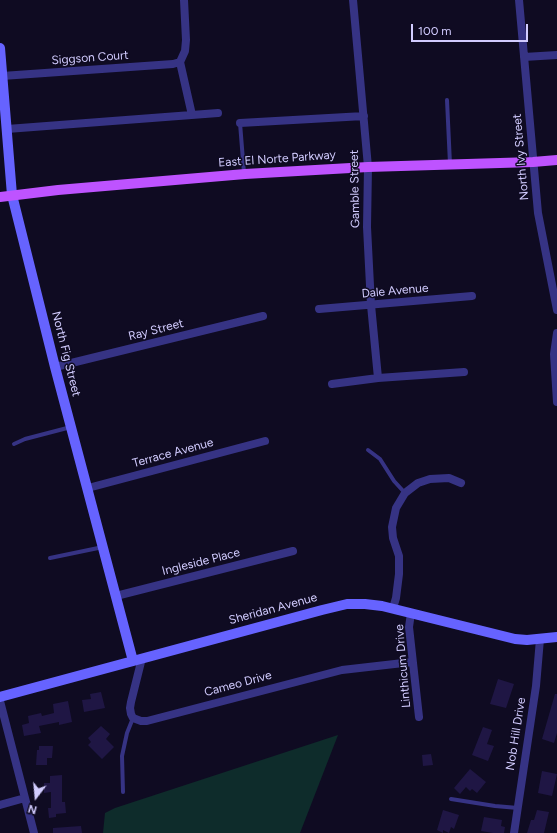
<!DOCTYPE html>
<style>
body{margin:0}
#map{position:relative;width:557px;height:833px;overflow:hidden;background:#0f0b22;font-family:Figtree,sans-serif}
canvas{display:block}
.north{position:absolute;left:16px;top:777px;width:40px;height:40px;-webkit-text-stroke:3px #0f0b22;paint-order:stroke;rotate:196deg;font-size:11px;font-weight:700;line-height:16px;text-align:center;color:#d2ccff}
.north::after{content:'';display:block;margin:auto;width:14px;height:18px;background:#d2ccff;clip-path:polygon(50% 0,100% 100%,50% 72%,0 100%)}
.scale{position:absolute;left:411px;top:24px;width:117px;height:18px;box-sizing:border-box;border:2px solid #d2ccff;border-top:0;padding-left:5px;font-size:12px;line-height:14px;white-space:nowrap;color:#d2ccff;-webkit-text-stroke:3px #0f0b22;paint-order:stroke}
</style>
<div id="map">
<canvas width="557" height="833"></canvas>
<div class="north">N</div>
<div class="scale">100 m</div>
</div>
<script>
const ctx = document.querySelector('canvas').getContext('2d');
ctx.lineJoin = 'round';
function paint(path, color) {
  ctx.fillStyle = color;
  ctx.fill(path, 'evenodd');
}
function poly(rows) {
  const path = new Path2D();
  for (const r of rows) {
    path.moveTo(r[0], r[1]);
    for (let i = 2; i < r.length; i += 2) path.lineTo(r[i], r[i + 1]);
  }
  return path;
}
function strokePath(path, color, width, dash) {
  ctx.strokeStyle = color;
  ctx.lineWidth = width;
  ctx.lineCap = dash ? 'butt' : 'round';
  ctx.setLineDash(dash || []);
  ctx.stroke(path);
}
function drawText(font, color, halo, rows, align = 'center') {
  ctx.font = font + ' Figtree,sans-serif';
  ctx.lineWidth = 3;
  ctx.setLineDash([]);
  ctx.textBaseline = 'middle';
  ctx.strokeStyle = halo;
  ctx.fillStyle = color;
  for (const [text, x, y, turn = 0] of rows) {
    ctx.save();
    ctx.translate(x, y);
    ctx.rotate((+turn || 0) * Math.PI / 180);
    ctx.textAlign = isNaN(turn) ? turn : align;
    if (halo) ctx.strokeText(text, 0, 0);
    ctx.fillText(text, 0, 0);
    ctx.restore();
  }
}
paint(poly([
 [338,735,300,833,103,833,105,813,115,808]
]), '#0e2c2b');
paint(poly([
 [498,679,514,684,506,708,490,704],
 [101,692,105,708,84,712,82,700,91,699,90,694],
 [555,694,557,694,557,733,554,743,542,739],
 [68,701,72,722,59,725,59,722,39,726,41,733,24,736,22,725,29,723,28,716,41,713,42,716,54,713,53,704],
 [101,726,110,734,106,739,114,747,102,759,88,745,91,742,88,738],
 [483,727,492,730,487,744,494,746,488,761,472,755],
 [39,746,53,746,52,758,47,758,47,765,36,765,37,750,39,750],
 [431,754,433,765,423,766,422,755],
 [470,769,486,782,477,793,472,789,470,791,466,787,460,794,454,788],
 [542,771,557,774,552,796,538,793],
 [62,775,62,802,65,802,66,813,56,814,56,817,49,818,48,808,51,808,51,792,44,793,44,783,50,783,50,776],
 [443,810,459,815,454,829,451,827,449,833,443,830,443,833,437,830],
 [537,810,549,812,544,833,527,833,531,820,534,820],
 [484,817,502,820,501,826,505,827,504,833,493,833,481,831],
 [81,826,82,833,53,833,53,828]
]), '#1f1644');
strokePath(poly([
 [447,100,450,164],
 [240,123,244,173],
 [14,444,25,439,71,427],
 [368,450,380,459,394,481,405,493],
 [50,558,103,547],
 [123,792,122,756,127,733,133,718],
 [451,799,495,806,518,808]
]), '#363384', 4);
strokePath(poly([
 [353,0,368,167,367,227,371,305,378,378],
 [519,0,538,213,557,310],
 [524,57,557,55],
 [180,62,185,51,186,40,184,0],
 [180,62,192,115],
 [2,76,173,64,180,62],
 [240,123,364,116],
 [7,129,218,113],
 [319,309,472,296],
 [557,333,554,354,557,402],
 [55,367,263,316],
 [332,384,378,378,464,372],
 [88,488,265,441],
 [116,596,293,551],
 [393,608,396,598,399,574,399,556,393,538,392,527,396,508,405,493,418,483,430,479,449,478,461,483],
 [411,613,409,627,419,717],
 [142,658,131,702,130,708,131,714,133,718,141,721,147,721,342,670,412,662],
 [0,701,34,833],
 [0,805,25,798],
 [514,833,536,686,540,639]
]), '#363384', 8);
strokePath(poly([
 [0,48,12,195,55,367,133,661],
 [0,697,322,610,347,604,365,604,382,606,515,639,527,640,557,637]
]), '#6663ff', 10);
strokePath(poly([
 [0,197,58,190,245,174,368,167,533,162,557,160]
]), '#be53ff', 10);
drawText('12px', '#d2ccff', '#0f0b22', [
 ["Siggson Court",90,58,-4],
 ["North Ivy Street",521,157,-95],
 ["East El Norte Parkway",277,159,-4],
 ["Gamble Street",355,189,-91],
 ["Dale Avenue",395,291,-5],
 ["Ray Street",156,330,-14],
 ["North Fig Street",66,354,76],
 ["Terrace Avenue",173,453,-15],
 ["Ingleside Place",201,562,-14],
 ["Sheridan Avenue",273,609,-15],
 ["Linthicum Drive",403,666,-95],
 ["Cameo Drive",238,684,-15],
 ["Nob Hill Drive",516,734,-81]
]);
</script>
